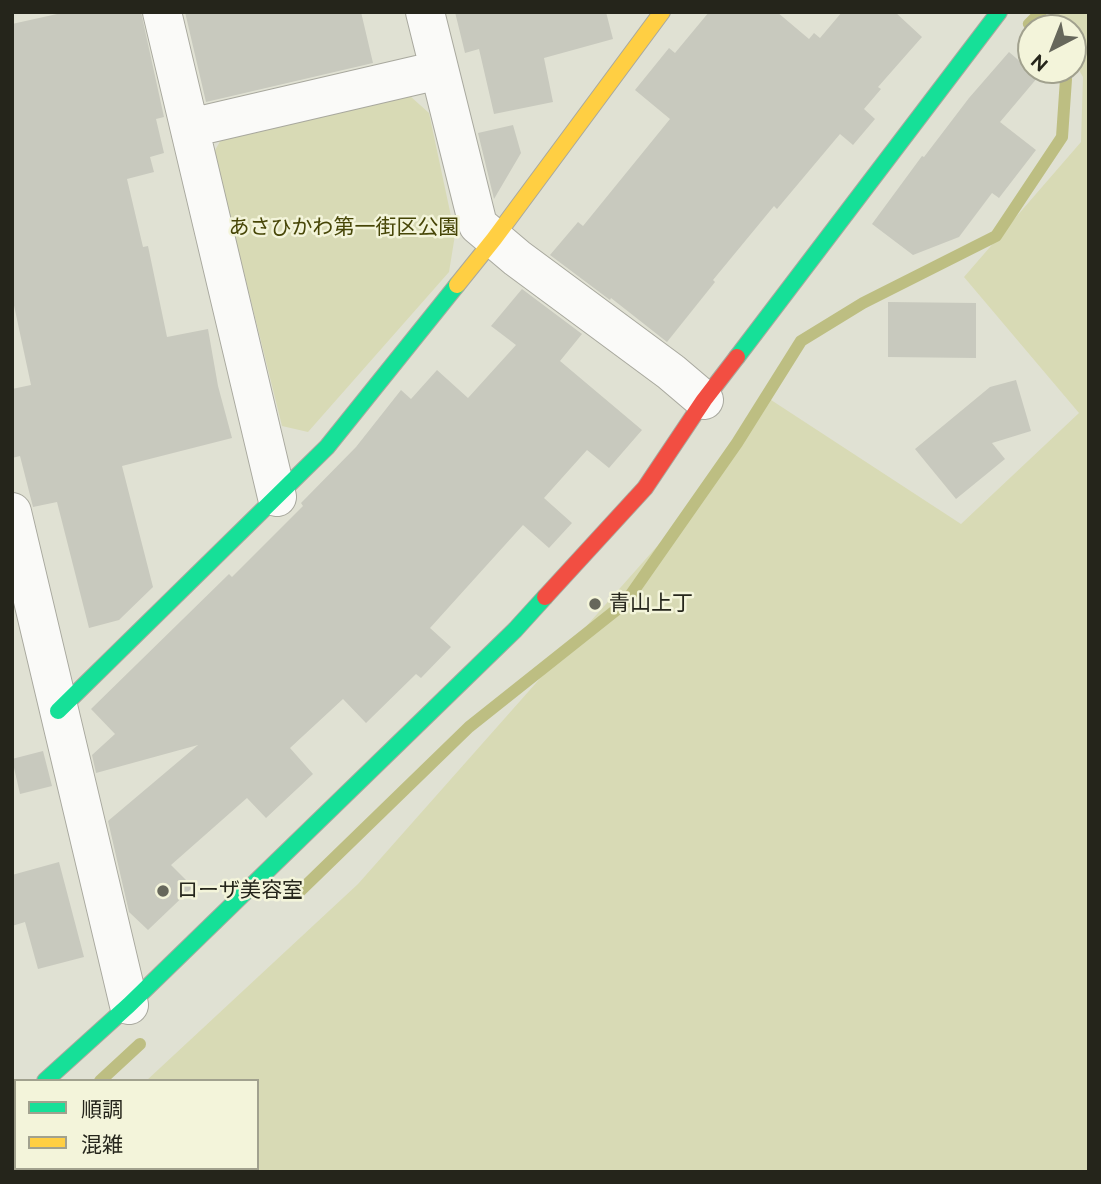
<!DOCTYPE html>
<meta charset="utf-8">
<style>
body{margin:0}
#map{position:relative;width:1101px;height:1184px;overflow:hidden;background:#e0e1d3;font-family:Raleway,"Noto Sans JP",sans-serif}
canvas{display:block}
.frame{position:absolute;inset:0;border:14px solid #25251b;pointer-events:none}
.legend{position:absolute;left:14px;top:1079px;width:245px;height:91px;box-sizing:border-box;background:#f3f4da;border:2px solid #a1a18e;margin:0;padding:9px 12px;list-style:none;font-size:21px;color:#25251b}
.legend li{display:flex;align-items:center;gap:14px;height:35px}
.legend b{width:35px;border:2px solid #a1a18e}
.north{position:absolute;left:1017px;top:14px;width:70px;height:70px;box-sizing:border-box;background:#f3f4da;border:2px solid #a1a18e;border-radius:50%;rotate:222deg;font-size:19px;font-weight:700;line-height:28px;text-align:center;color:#25251b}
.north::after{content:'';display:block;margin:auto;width:24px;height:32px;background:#66675b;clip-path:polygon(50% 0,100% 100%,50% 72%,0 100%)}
</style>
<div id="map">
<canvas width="1101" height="1184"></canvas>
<div class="frame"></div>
<ul class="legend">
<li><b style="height:9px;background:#16e098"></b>順調</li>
<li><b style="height:9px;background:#ffcf43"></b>混雑</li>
</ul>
<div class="north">N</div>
</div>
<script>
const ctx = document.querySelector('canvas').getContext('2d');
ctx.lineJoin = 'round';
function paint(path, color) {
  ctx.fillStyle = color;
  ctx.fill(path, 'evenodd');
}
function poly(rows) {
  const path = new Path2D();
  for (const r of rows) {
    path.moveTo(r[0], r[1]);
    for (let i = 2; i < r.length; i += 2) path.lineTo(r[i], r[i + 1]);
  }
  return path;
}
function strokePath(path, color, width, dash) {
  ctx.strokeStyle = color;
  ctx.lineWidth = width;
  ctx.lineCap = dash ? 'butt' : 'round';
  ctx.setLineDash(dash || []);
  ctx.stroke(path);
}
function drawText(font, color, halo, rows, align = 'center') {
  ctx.font = font + ' Raleway,"Noto Sans JP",sans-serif';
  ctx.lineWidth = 5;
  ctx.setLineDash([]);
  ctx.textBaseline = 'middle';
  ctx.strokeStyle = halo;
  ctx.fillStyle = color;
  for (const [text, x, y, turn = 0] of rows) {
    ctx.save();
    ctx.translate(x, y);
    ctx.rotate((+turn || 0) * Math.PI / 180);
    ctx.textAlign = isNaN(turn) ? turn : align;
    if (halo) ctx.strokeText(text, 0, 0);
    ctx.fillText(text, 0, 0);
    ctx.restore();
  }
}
paint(poly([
 [1055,12,1089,12,1089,1172,48,1172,51,1168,257,1168,257,1081,146,1081,358,884,675,526,768,398,961,524,1079,413,964,277,1081,142,1083,77,1073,60,1073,28,1054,28,1048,17],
 [410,96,429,113,455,235,449,272,308,432,282,426,214,152,222,138]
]), '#d8dab5');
strokePath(poly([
 [1032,28,1029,24,1041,12],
 [296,895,469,727,625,603,737,443,801,341,863,303,996,236,1062,137,1066,79,1060,70],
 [100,1081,140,1044],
 [12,1160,16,1157]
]), '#bdbe82', 12);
paint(poly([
 [66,12,141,12,164,117,156,119,164,153,150,157,154,172,127,179,143,247,148,246,167,337,208,329,218,386,232,438,122,466,153,587,119,620,89,628,57,502,33,507,20,456,12,458,12,389,31,385,12,296,12,24],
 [185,12,361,12,373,63,206,102],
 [455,12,606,12,613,39,544,58,553,102,494,114,479,49,465,53],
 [709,12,777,12,809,39,814,33,820,38,842,12,895,12,922,37,878,87,881,89,864,109,875,119,853,145,840,134,777,209,774,206,713,280,715,282,667,342,611,298,610,300,550,255,578,222,583,226,670,119,635,90,669,48,675,53],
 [1009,52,1038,77,1000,122,1036,150,999,198,992,193,959,237,913,255,872,224,922,156,924,157,969,98],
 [513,125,521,153,494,199,478,133],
 [522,289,582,334,560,361,642,430,609,468,587,450,544,498,572,523,549,548,523,525,430,628,451,647,421,678,416,674,366,723,343,699,290,748,313,774,266,818,247,798,171,865,193,887,148,930,129,912,108,821,198,745,96,773,92,755,115,734,91,709,229,574,232,577,303,506,301,503,356,447,401,390,411,399,437,370,468,398,516,345,491,326],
 [888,302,976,303,976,358,888,357],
 [1016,380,1031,431,992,443,1005,459,956,499,915,449,990,387],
 [43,751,52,786,20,794,12,759],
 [59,862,84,957,38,969,25,922,12,926,12,875]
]), '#c8c9be');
const street = poly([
 [162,12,277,497],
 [425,12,478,225,517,258,671,372,704,400],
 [190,128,439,70],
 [12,512,129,1005]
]);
const fast = poly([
 [737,357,999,12],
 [58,711,327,447,457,285],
 [45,1081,129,1005,515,630,545,597],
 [12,1110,16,1107]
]);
const slow = poly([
 [457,285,494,239,662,12]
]);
const jam = poly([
 [545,597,645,488,704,400,737,357]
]);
strokePath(street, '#a8a89e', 40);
strokePath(fast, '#a8a89e', 18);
strokePath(slow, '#a8a89e', 18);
strokePath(jam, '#a8a89e', 18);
strokePath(street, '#fafaf8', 38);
strokePath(fast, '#16e098', 16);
strokePath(slow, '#ffcf43', 16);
strokePath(jam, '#f24e42', 16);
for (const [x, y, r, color] of [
 [595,604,7,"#66675b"],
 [163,891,7,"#66675b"]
]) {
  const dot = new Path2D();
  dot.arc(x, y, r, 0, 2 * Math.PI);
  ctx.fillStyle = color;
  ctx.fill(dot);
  strokePath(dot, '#f3f4da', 2.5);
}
drawText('21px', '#474607', '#f3f4da', [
 ["あさひかわ第一街区公園",344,228]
]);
drawText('21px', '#25251b', '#f3f4da', [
 ["青山上丁",609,604],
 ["ローザ美容室",177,891]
], 'left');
</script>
